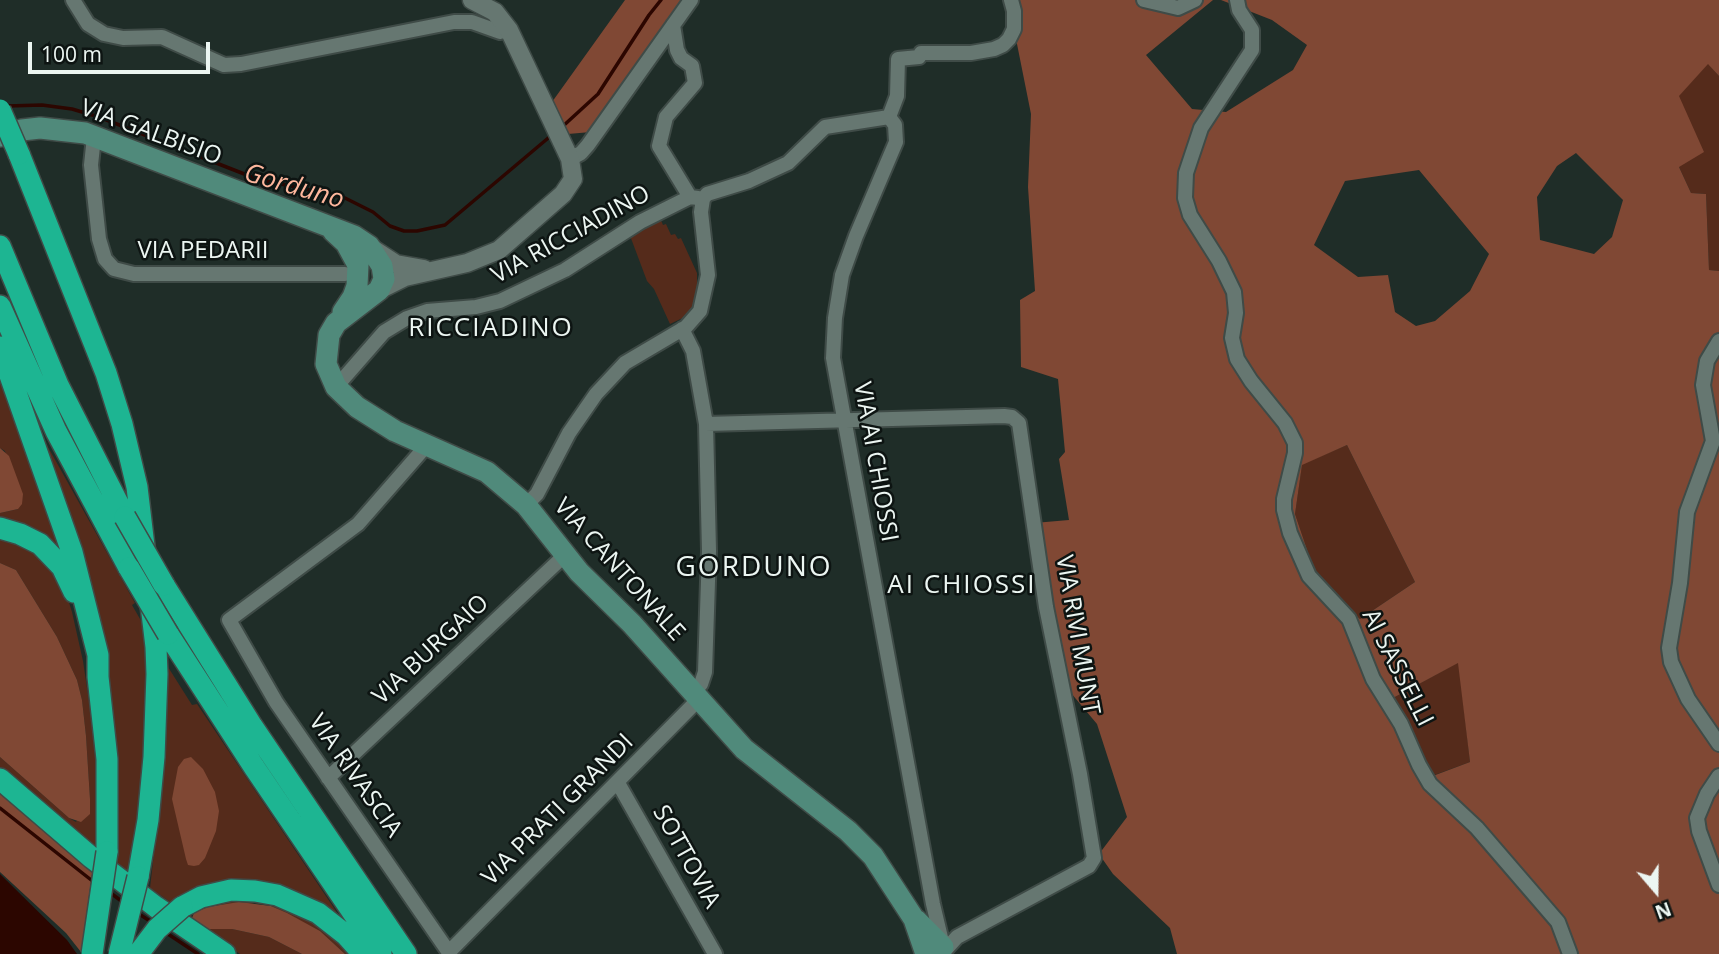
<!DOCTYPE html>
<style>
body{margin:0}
#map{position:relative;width:1719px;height:954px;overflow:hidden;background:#1f2d28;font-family:"Open Sans",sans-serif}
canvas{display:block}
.north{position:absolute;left:1621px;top:856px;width:70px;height:70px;-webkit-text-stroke:5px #0d1412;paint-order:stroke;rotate:160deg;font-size:19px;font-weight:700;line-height:28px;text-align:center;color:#ecf6f2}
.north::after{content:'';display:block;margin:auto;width:24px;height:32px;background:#ecf6f2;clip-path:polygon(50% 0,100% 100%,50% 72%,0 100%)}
.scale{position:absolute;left:28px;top:42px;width:182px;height:32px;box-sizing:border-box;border:4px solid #ecf6f2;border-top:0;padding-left:9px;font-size:21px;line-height:24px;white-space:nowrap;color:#ecf6f2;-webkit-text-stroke:5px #0d1412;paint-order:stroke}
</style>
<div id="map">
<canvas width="1719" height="954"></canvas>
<div class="north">N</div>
<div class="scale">100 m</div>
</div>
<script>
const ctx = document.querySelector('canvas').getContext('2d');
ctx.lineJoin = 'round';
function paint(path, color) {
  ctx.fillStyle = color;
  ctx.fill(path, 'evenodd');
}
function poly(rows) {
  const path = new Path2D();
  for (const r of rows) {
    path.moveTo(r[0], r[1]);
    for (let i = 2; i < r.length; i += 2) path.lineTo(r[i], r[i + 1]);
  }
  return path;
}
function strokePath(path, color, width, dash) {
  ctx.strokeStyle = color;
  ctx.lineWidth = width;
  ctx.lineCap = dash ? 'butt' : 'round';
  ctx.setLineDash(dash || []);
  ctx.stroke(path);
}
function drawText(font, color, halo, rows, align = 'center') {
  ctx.font = font + ' "Open Sans",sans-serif';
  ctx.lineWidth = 5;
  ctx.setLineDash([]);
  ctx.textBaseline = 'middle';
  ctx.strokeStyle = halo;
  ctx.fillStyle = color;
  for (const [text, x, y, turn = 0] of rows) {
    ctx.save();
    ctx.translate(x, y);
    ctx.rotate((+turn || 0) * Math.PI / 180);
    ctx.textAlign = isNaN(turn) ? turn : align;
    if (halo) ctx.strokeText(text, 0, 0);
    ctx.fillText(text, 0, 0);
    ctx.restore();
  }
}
paint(poly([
 [1708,63,1719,76,1719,271,1709,270,1706,194,1691,193,1679,167,1678,96],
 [660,218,663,225,666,224,671,235,675,234,678,239,681,238,697,273,697,299,691,314,670,324,654,289,647,281,629,233],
 [0,377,63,556,0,524,0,513,18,509,5,451,0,448],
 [34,422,135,603,132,605,151,638,152,722,130,878,116,866,116,771],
 [1347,445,1415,582,1360,619,1317,579,1295,514,1302,464],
 [0,536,23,544,51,567,66,593,72,612,83,661,92,721,99,802,95,849,0,769,0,757,69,818,76,822,90,799,86,736,82,700,77,680,57,637,16,570,0,563],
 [1459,662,1470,762,1429,777,1393,698],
 [168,667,192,705,197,704,348,929,283,892,173,904,150,888,165,757],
 [233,899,274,904,303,916,330,933,351,954,345,954,320,931,271,906,255,903,194,913,191,916,208,929,232,929,269,937,302,954,240,954,185,917,202,905]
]), '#552b1b');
paint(poly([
 [625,0,691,0,591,132,568,134,552,102],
 [1011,0,1213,0,1146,55,1192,109,1226,112,1293,70,1307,45,1272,20,1221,0,1719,0,1719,76,1708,64,1679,96,1704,152,1679,167,1691,193,1706,194,1709,270,1719,271,1719,954,1177,954,1170,928,1113,874,1099,854,1127,817,1097,724,1060,680,1034,523,1069,520,1059,459,1065,452,1058,379,1021,367,1020,300,1035,291,1028,187,1031,114,1014,29],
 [1576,153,1623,200,1612,237,1594,254,1540,240,1537,197,1557,166],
 [1419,170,1489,254,1470,291,1435,321,1416,326,1395,312,1388,275,1358,277,1314,245,1345,181],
 [1347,445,1415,582,1360,619,1317,579,1295,514,1302,465],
 [1458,663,1470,762,1430,777,1393,698],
 [0,448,9,456,23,494,22,504,18,509,0,513],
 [0,563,16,570,57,637,77,680,82,700,86,736,90,799,90,814,81,822,69,818,0,757],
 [191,757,203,769,215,792,219,811,216,831,205,858,199,865,194,866,188,865,186,859,172,799,178,767,184,759],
 [0,788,93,867,81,952,66,933,0,872],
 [239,902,271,906,287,913,320,931,345,954,302,954,269,937,232,929,208,929,192,918,194,913,208,907]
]), '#804834');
paint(poly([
 [0,874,67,940,77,954,0,954]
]), '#2c0600');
strokePath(poly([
 [7,106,42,105,72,109,99,117,257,179,343,197,373,212,390,226,404,231,417,231,445,225,553,134],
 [562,127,598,94,649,15,661,0],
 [0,808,95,883],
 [108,891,124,903],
 [136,912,153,923],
 [165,932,198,954]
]), '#2c0600', 3.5);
const minor = poly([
 [73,0,88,24,104,34,123,38,162,37,224,65,241,64,454,22,472,22,500,32,509,30],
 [1144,0,1178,8,1195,0],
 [1237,0,1239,10,1252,30,1252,50,1201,128,1186,173,1185,198,1190,215,1219,261,1234,292,1236,313,1232,338,1237,359,1251,381,1285,423,1295,443,1295,453,1284,499,1284,510,1290,533,1309,576,1349,619,1373,679,1401,724,1419,765,1430,784,1477,828,1558,922,1570,954],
 [673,25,677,50,681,58,692,66,695,83,666,117,659,146,690,197,698,198],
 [889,117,895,125,896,142,856,236,842,275,835,318,833,358,933,904,943,946],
 [94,137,91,165,99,239,105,259,114,269,134,274,345,274],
 [570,159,581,153,588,145,691,0],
 [682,329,693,351,706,424,709,551,705,672,701,684,692,693],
 [1719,341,1707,361,1703,385,1713,441,1687,512,1680,583,1669,648,1671,662,1688,699,1719,744],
 [336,387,384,332,407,318,427,311,476,307,500,301,565,270,640,222,690,197],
 [706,424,1004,416,1012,417,1019,423,1046,607,1080,774,1094,858,1089,866,957,937,947,948],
 [427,445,358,524,229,620,276,702,450,954],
 [526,505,537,494,569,433,596,394,625,363,686,327,700,311,708,275,701,212,703,199,707,194,749,181,788,163,825,127,889,117,897,96,898,59,919,57,921,53,971,53,994,49,1003,45,1009,39,1014,29,1014,11,1011,0],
 [1719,776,1707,794,1697,818,1699,831,1719,885],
 [328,778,565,555],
 [618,783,715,954],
 [449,952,698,700]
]);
const tertiary = poly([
 [373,249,396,264,424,269],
 [379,290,405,277,467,263,499,250,563,194,573,179,570,159,509,30,495,12,472,0]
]);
const secondary = poly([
 [0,136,22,130,40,128,85,133,354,236,369,246,382,266,384,279,379,290,336,323,329,335,326,364,336,387,357,407,395,431,487,472,526,505,579,572,632,624,744,749,848,831,873,856,914,919,926,954],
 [333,231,346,243,358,265,357,286,353,297,343,312],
 [916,920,943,947]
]);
const motorway = poly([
 [19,154,106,373,122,424,137,487,156,647,157,674,154,757,148,820,138,877],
 [0,246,58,385,125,517],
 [0,306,56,431,129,568],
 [0,347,72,552,98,655,98,677,107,759,107,852],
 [0,528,20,534,40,544,62,567,74,592],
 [164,585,252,726,406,954],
 [168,634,254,767,381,954],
 [0,779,92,858,156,907,225,954],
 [182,907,201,897,231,890,255,891,277,895,318,913,346,935,363,954]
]);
strokePath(minor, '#3f4b47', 18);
strokePath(tertiary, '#3f4b47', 21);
strokePath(secondary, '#3f4b47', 24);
strokePath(motorway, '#3f4b47', 24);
strokePath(minor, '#667771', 14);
strokePath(tertiary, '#667771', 18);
strokePath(secondary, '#508a7b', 21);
strokePath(motorway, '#1db592', 21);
const motorwayBridge = poly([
 [0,110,19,154],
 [125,517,164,585],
 [129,568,168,634],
 [92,954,107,852],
 [119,954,138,877],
 [138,954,157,929,182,907]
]);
strokePath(motorwayBridge, '#3f4b47', 24, []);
strokePath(motorwayBridge, '#1db592', 21);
drawText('24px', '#ecf6f2', '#0d1412', [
 ["VIA GALBISIO",151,133,20],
 ["VIA RICCIADINO",571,235,-29],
 ["VIA PEDARII",203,251],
 ["VIA AI CHIOSSI",875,462,80],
 ["VIA CANTONALE",619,570,48],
 ["VIA RIVI MUNT",1077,635,80],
 ["VIA BURGAIO",431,650,-43],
 ["AI SASSELLI",1397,668,63],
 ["VIA RIVASCIA",355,776,55],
 ["VIA PRATI GRANDI",558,810,-45],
 ["SOTTOVIA",686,857,61]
]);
drawText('italic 26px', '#feb79d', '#0d1412', [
 ["Gorduno",294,187,16]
]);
ctx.letterSpacing = '2px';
drawText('26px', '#ecf6f2', '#0d1412', [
 ["RICCIADINO",491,329],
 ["AI CHIOSSI",962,586]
]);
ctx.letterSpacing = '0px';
ctx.letterSpacing = '2px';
drawText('28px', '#ecf6f2', '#0d1412', [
 ["GORDUNO",754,568]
]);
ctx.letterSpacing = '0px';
</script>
